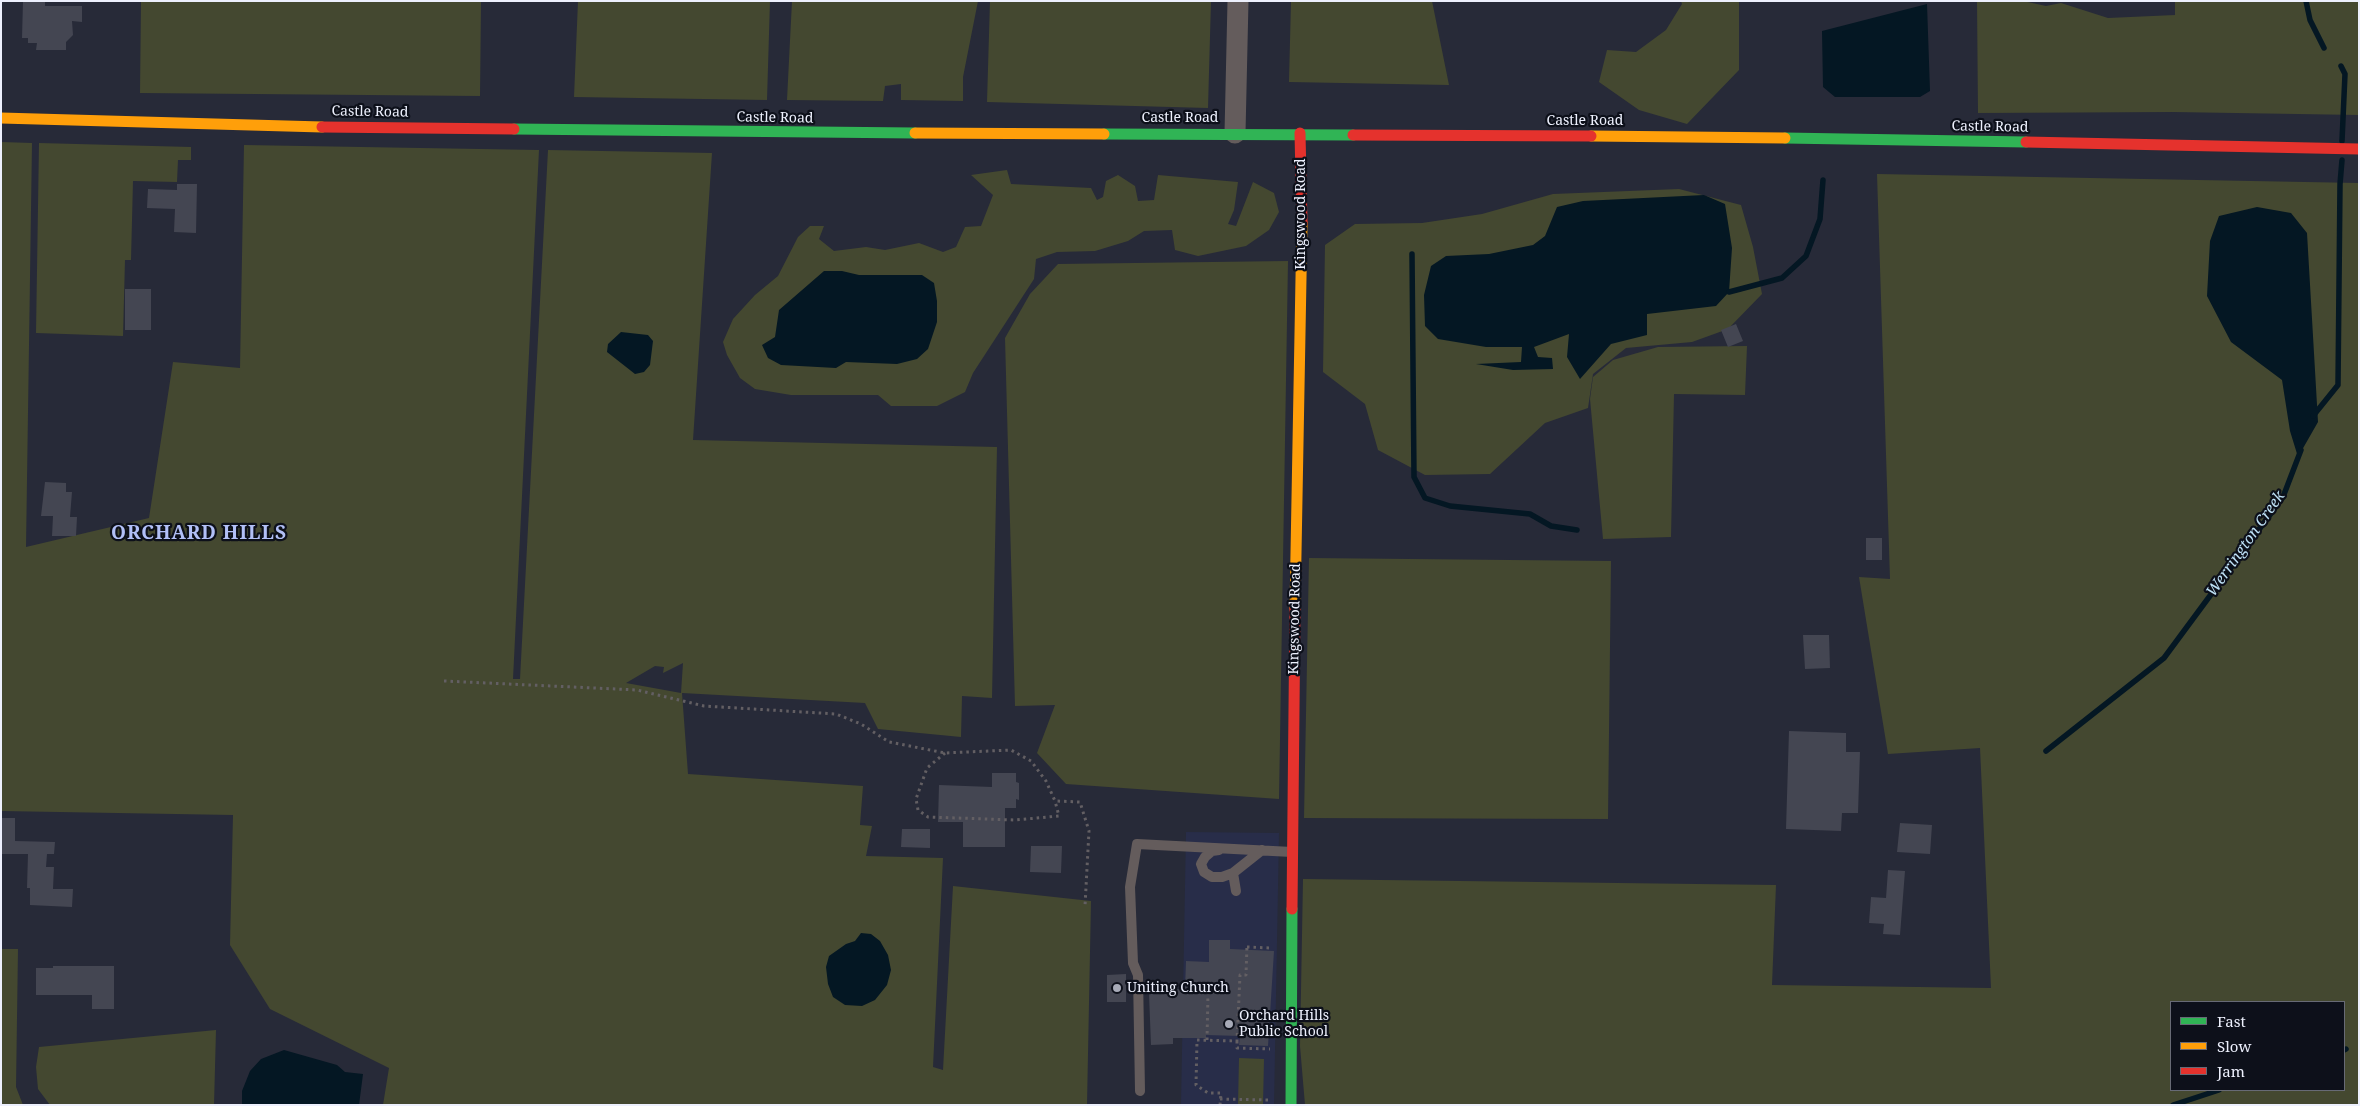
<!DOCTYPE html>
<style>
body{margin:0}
#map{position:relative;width:2360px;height:1106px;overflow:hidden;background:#272a38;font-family:"Noto Serif",serif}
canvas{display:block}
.frame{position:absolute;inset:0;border:2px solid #edf0fd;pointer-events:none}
.legend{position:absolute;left:2170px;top:1001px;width:175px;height:90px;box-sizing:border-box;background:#0d101a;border:1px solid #676a75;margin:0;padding:6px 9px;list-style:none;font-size:15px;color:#edf0fd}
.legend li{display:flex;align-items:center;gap:10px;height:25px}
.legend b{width:25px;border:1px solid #676a75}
</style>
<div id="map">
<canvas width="2360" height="1106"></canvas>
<div class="frame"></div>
<ul class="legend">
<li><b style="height:6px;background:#30b455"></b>Fast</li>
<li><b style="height:6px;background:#ff9f0a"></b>Slow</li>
<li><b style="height:6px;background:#e5322d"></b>Jam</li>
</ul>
</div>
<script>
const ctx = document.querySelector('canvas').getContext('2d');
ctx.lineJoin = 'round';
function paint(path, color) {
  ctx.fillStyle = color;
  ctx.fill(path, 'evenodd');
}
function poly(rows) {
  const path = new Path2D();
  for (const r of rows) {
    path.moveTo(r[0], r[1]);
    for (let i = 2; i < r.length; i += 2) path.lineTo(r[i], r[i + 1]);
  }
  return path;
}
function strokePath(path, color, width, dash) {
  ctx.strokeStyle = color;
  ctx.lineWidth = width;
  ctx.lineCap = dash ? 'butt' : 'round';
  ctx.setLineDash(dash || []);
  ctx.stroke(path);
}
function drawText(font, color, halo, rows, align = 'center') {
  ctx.font = font + ' "Noto Serif",serif';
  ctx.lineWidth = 4.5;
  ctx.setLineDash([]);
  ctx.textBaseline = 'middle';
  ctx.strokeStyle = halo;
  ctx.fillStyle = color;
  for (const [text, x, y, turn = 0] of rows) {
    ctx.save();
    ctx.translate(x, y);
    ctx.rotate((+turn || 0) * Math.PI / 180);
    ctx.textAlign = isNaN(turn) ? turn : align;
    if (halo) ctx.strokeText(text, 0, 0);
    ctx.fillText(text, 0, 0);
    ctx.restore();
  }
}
paint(poly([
 [1186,832,1279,833,1274,1105,1181,1105]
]), '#282d49');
paint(poly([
 [141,1,481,1,480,96,140,93],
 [578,1,770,1,767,100,574,97],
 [792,1,978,1,963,77,963,101,901,100,901,84,885,86,883,101,787,100],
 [990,1,1211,1,1208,108,987,102],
 [1291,1,1432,1,1449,85,1289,82],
 [1681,1,1739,1,1739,70,1687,124,1639,110,1599,82,1607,50,1636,52,1666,30,1682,4],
 [1977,1,2023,1,2046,6,2061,3,2108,18,2175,15,2175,1,2359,1,2359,115,2173,112,1978,113],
 [1,142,32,143,26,547,149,518,173,362,240,368,244,145,539,150,513,679,520,679,548,150,712,153,693,440,997,447,992,698,962,696,961,737,878,729,865,703,682,693,688,774,863,786,860,825,872,826,866,856,943,858,933,1067,943,1070,953,886,1091,901,1087,1105,383,1105,389,1068,270,1009,230,945,233,815,1,811],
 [683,663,681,693,626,683,655,666,664,667,663,673],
 [39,143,191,147,191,160,178,160,177,182,133,181,131,260,125,260,123,336,36,333],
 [1007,170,1011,184,1091,188,1097,200,1103,197,1106,181,1118,175,1135,186,1138,201,1154,200,1158,175,1238,182,1234,210,1228,224,1236,226,1253,182,1274,193,1279,212,1269,230,1246,246,1198,256,1175,250,1172,230,1144,231,1128,241,1095,251,1057,252,1036,259,1034,279,973,373,965,392,937,406,891,406,878,395,791,395,755,389,740,378,727,355,723,342,733,319,755,295,778,276,798,237,810,226,824,226,819,239,834,251,866,247,885,250,919,243,943,252,956,247,965,227,981,226,993,195,971,175],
 [1877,174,2359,183,2359,1105,1305,1105,1300,1046,1303,879,1776,885,1772,985,1991,988,1980,748,1888,754,1859,577,1890,579],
 [2171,1002,2344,1002,2344,1090,2171,1090],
 [1679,189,1741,205,1753,247,1762,294,1728,329,1692,342,1626,348,1593,374,1588,408,1545,423,1490,474,1425,475,1378,450,1365,404,1323,372,1325,245,1355,224,1422,223,1482,214,1553,194],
 [1288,261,1279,799,1066,784,1037,753,1055,705,1015,706,1005,338,1030,294,1058,264],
 [1747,346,1745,395,1674,394,1671,537,1603,539,1590,399,1593,377,1613,360,1658,347],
 [1309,558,1611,561,1608,819,1304,818],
 [1,949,18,949,16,1087,23,1105,1,1105],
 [216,1030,214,1105,50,1105,38,1089,36,1067,39,1047],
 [1239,1058,1264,1059,1263,1105,1238,1105]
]), '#444830');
paint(poly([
 [1927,4,1930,91,1920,97,1835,97,1823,87,1822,31],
 [1704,195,1725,204,1732,248,1729,292,1716,306,1647,314,1647,335,1611,344,1580,379,1567,357,1569,334,1534,347,1538,357,1552,358,1553,369,1513,370,1476,364,1521,362,1522,347,1486,347,1438,339,1425,326,1424,295,1431,266,1446,256,1489,254,1533,245,1545,236,1557,207,1583,201],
 [2257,207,2291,213,2307,233,2318,422,2298,457,2290,431,2282,380,2231,342,2207,296,2210,241,2219,216],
 [824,271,842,271,859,275,922,275,934,283,937,301,937,322,928,349,917,359,897,364,846,362,836,368,781,365,768,358,762,345,775,337,779,310],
 [621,332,648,335,653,341,650,365,644,372,635,374,607,352,608,344],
 [861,933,871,934,880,941,888,955,891,970,887,985,875,1000,862,1006,845,1005,833,997,828,984,826,967,829,956,846,944,855,941],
 [284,1050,337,1065,345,1072,363,1074,359,1105,242,1105,242,1091,250,1071,261,1059]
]), '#041723');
strokePath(poly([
 [2306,1,2310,20,2324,48],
 [2341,66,2345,74,2342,141],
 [1412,254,1414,477,1425,498,1450,506,1530,514,1551,526,1577,530],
 [1729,292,1782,278,1806,256,1820,219,1823,180],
 [2313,416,2338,385,2340,184,2342,160],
 [2046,751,2164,658,2283,497,2301,450],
 [2344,1050,2346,1049],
 [2173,1105,2219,1090]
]), '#041723', 5.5);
paint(poly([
 [23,1,45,1,45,6,82,6,82,22,72,21,73,35,66,42,66,50,36,50,37,43,28,43,28,38,22,38],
 [177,184,197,184,196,233,174,232,175,209,147,208,148,189,177,190],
 [125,289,151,289,151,330,125,330],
 [1736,324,1743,341,1728,347,1721,330],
 [45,482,66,483,66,492,72,492,70,517,77,517,76,536,52,536,53,516,41,516],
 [1866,538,1882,538,1882,560,1866,560],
 [1803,635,1829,635,1830,668,1805,669],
 [1789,731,1846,733,1846,752,1860,752,1858,813,1842,813,1841,831,1786,829],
 [992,773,1016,773,1016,782,1019,783,1019,800,1016,799,1016,808,1005,808,1005,847,963,847,963,822,938,822,939,785,992,787],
 [1,818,15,818,15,841,55,842,54,854,47,854,46,867,54,867,53,889,73,889,72,907,30,905,30,888,27,888,28,854,1,854],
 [1900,823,1932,825,1930,854,1897,852],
 [902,829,930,829,930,848,901,847],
 [1031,846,1062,846,1061,873,1030,872],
 [1888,870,1905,871,1900,935,1883,934,1884,924,1869,923,1871,897,1886,898],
 [1209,940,1230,940,1230,949,1274,951,1268,1046,1239,1045,1240,1036,1206,1035,1206,1038,1173,1038,1173,1044,1151,1045,1149,994,1163,994,1163,990,1185,989,1186,961,1209,962],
 [53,966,114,966,114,1009,92,1009,92,995,36,995,36,968,53,968],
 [1126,974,1126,1002,1107,1002,1107,975]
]), '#444652');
strokePath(poly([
 [444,681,637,690,704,706,836,714,861,724,889,742,945,753,1011,750,1031,761,1046,781,1055,801,1080,802,1089,831,1085,906],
 [945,753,927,768,916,799,918,810,928,817,1015,820,1059,816,1055,801],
 [1247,947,1271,948],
 [1150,992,1155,992,1155,994],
 [1207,1040,1208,993],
 [1237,1041,1237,1048,1270,1049],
 [1220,1099,1270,1100],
 [1220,1105,1221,1093,1208,1093,1196,1085,1197,1040,1237,1041,1240,975,1246,975,1247,945]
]), '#635f63', 3, [2.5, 4]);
strokePath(poly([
 [1219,850,1212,851,1205,857,1201,864,1204,872,1212,877,1222,877,1233,873,1262,850],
 [1233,873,1236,891],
 [1140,1091,1138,975,1133,963,1130,887,1137,844,1292,852]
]), '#645c5c', 10);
strokePath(poly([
 [1235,133,1238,1]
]), '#645c5c', 21);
strokePath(poly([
 [514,129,915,133],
 [1104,134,1353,135],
 [1785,138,2026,142],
 [1291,1105,1292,909]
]), '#30b455', 11);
strokePath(poly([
 [1,118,322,127],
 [915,133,1104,134],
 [1591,136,1785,138],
 [1295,608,1302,223]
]), '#ff9f0a', 11);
strokePath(poly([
 [322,127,514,129],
 [1300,133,1302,223],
 [1353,135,1591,136],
 [2026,142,2359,149],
 [1292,909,1295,608]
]), '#e5322d', 11);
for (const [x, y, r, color] of [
 [1117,988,5,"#a8abb8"],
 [1229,1024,5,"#a8abb8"]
]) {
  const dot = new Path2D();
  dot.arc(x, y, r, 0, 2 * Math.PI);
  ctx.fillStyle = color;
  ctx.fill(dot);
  strokePath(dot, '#0d101a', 2);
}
drawText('14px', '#edf0fd', '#0d101a', [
 ["Castle Road",370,112,1],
 ["Castle Road",775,118,1],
 ["Castle Road",1180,118],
 ["Castle Road",1585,121],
 ["Castle Road",1990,127,1],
 ["Kingswood Road",1301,214,-90],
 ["Kingswood Road",1295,619,-89]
]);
drawText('14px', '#edf0fd', '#0d101a', [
 ["Uniting Church",1127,988],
 ["Orchard Hills",1239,1016],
 ["Public School",1239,1032]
], 'left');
drawText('italic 15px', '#bee1f6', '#0d101a', [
 ["Werrington Creek",2246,544,-55]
]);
ctx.letterSpacing = '1px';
drawText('bold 19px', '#b2c0f7', '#0d101a', [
 ["ORCHARD HILLS",199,534]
]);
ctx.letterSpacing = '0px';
</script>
